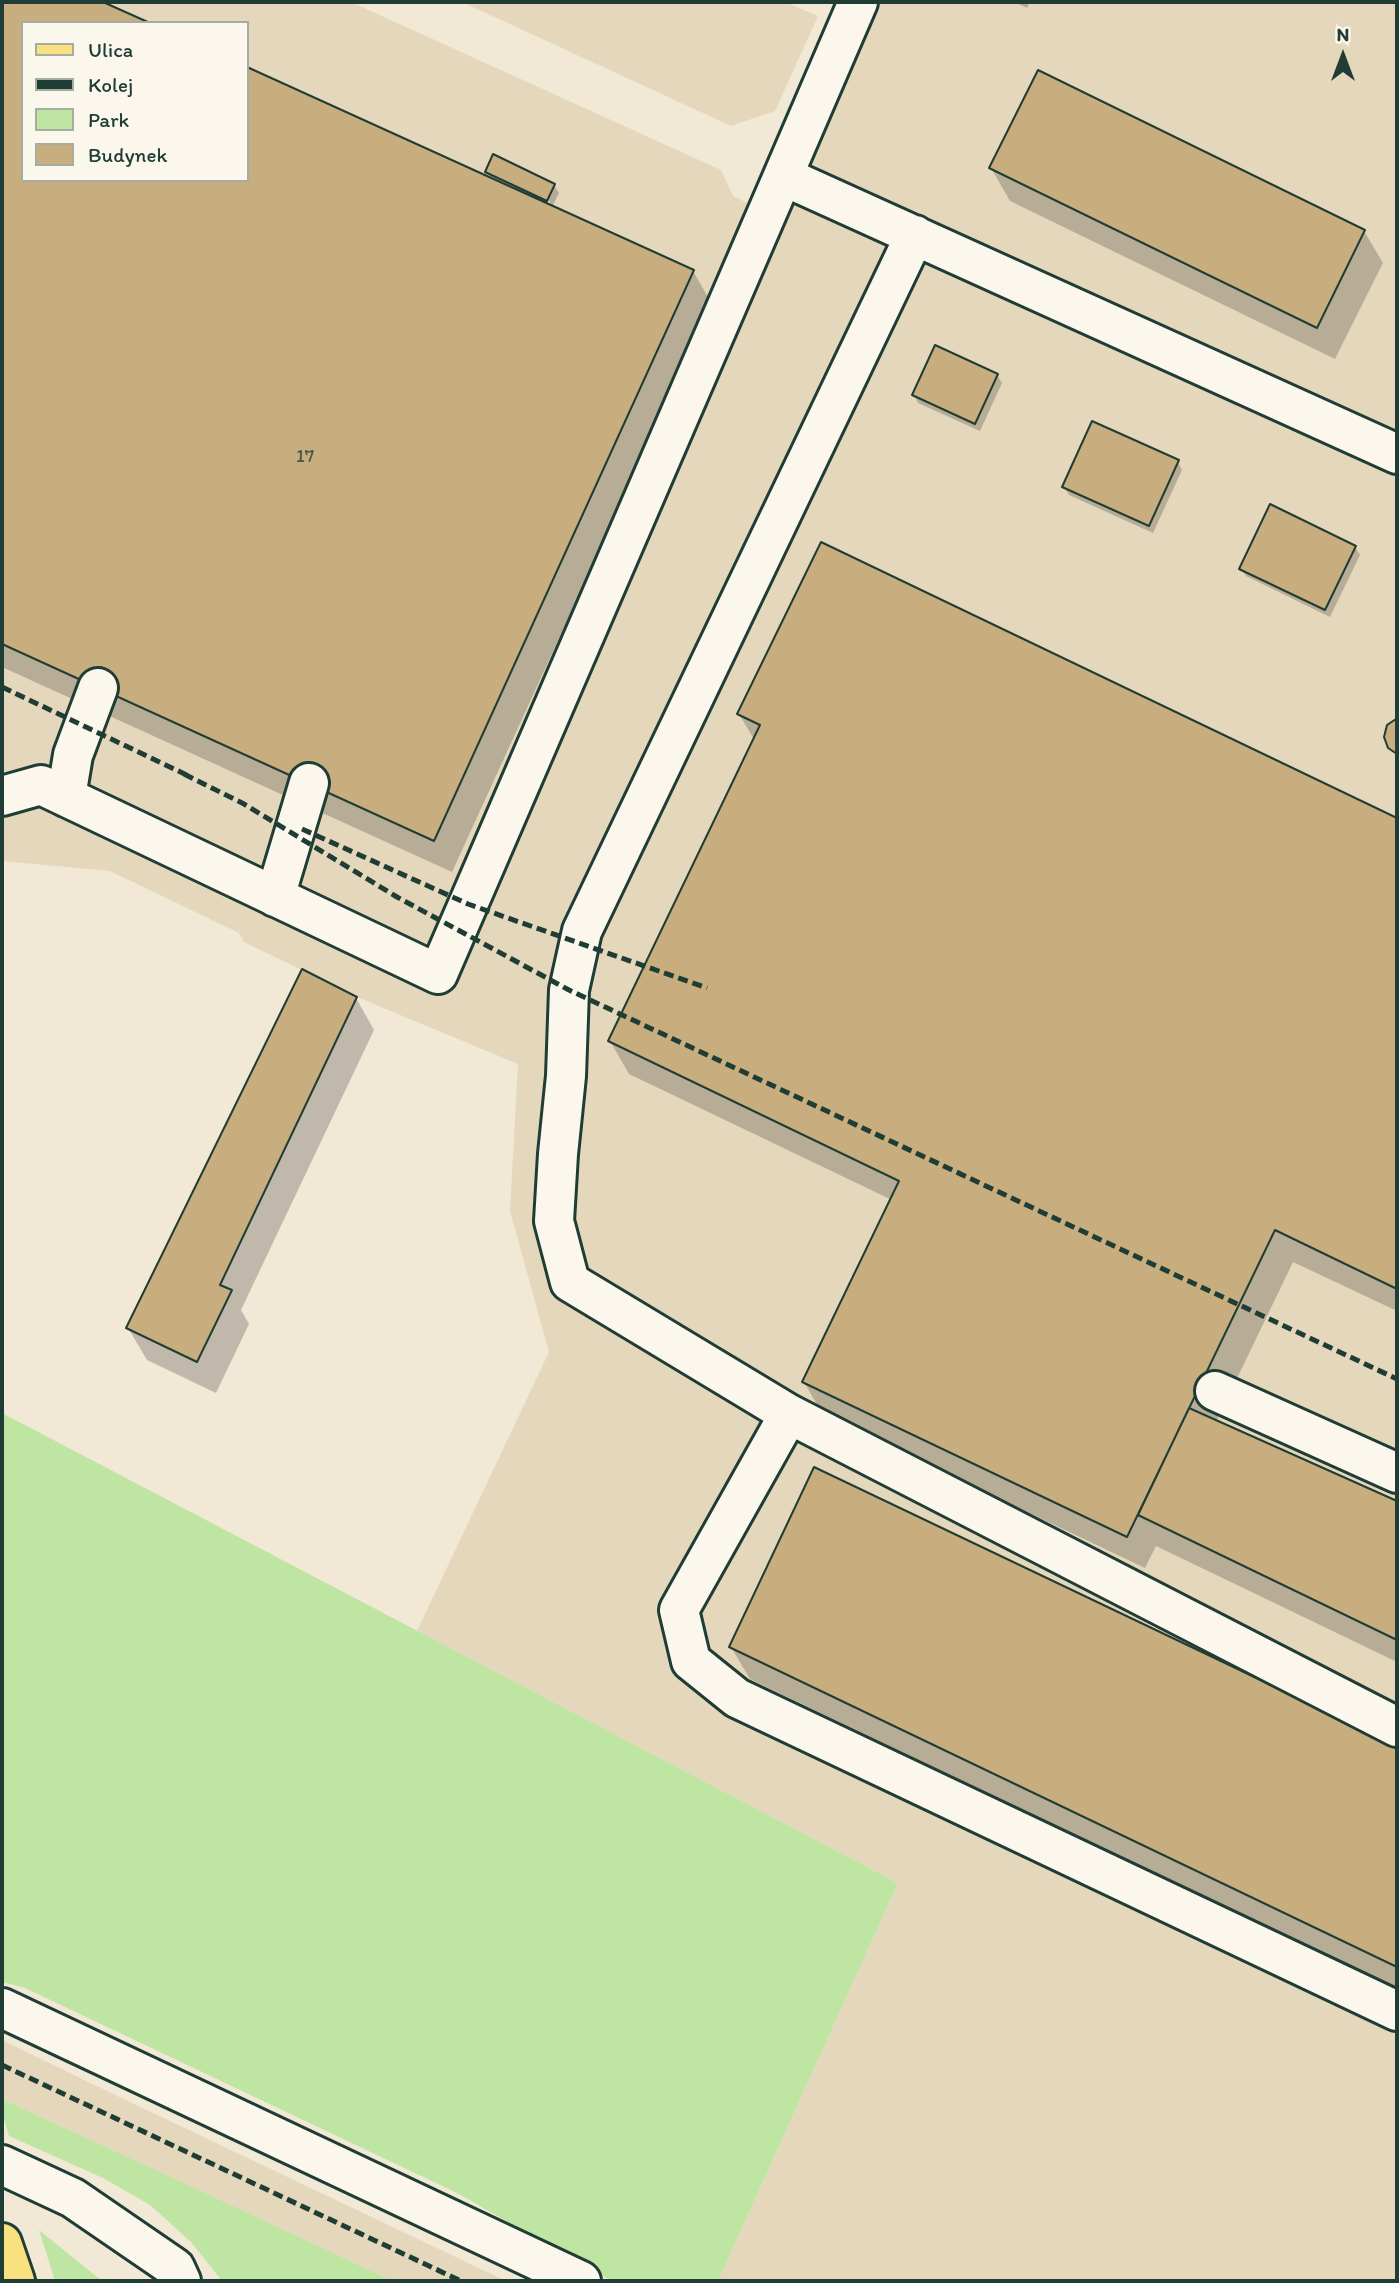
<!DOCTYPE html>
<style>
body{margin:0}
#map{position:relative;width:1399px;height:2283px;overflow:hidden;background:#f1e8d6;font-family:Itim,sans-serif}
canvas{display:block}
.frame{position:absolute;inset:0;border:4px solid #1f3d34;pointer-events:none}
.legend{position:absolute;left:21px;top:21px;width:228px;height:161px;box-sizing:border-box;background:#fbf7ec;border:2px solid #a3ada2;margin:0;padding:9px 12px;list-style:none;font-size:21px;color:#1f3d34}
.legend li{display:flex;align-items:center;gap:14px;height:35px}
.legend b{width:35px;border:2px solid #a3ada2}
.north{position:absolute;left:1308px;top:21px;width:70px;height:70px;-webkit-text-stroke:5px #fbf7ec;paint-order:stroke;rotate:0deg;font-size:19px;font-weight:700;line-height:28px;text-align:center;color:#1f3d34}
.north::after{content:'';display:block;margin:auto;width:24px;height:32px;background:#1f3d34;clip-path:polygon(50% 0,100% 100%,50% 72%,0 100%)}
</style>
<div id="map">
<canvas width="1399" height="2283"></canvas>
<div class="frame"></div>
<ul class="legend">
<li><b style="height:9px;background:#fae180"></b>Ulica</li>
<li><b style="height:9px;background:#1f3d34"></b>Kolej</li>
<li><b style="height:19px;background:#bee6a2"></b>Park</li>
<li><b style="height:19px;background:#c8ae7f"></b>Budynek</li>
</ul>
<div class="north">N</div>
</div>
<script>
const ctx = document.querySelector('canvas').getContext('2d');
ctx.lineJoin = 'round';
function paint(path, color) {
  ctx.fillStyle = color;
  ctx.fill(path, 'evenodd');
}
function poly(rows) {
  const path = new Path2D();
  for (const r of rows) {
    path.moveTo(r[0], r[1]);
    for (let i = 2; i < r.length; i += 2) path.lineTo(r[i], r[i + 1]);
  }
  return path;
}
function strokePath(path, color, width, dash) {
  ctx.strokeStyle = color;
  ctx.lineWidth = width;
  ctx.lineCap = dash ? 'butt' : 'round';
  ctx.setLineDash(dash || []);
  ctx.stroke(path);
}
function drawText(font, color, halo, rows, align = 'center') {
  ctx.font = font + ' Itim,sans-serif';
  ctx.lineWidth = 6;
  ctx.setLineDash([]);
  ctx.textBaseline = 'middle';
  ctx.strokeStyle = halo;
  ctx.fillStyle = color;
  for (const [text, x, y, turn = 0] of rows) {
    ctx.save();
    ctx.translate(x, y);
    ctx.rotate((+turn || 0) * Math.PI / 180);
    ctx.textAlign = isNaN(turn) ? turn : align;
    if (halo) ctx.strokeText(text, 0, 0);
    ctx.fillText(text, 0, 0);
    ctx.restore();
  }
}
paint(poly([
 [2,2,351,2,721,170,733,196,783,221,818,149,878,2,1397,2,1397,2281,718,2281,898,1883,417,1631,549,1352,510,1211,518,1064,357,997,244,942,239,933,110,871,2,861],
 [23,23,247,23,247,180,23,180],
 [462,2,785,2,818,16,775,111,731,126],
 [2,2040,111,2093,506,2281,393,2281,2,2099]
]), '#e5d7bc');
paint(poly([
 [2,1413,898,1883,718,2281,612,2281,457,2193,25,1988,2,1982],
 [2,2099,160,2172,393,2281,222,2281,191,2242,150,2205,103,2178,9,2136,2,2112],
 [39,2230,102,2281,55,2281]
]), '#bee6a2');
paint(poly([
 [2,2,99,2,145,23,23,23,23,180,247,180,247,69,492,180,487,172,554,185,559,193,552,207,693,271,712,304,452,872,2,667],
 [544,193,552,206,548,206,541,194],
 [1014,2,1030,2,1027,8],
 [991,168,1364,231,1383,263,1335,359,1010,201],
 [997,375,1002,383,980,431,918,403,914,395],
 [1178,462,1182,470,1153,533,1069,495,1064,487],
 [821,544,1397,820,1397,1311,1293,1262,1216,1422,1397,1503,1397,1662,1156,1546,1145,1568,823,1415,804,1382,892,1200,629,1074,610,1041,755,741,739,714],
 [1355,547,1360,555,1330,617,1246,576,1241,569],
 [356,998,374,1030,241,1310,249,1324,216,1393,147,1360,128,1328],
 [815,1470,1397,1747,1397,1989,750,1679,731,1647]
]), '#0003');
const building = poly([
 [2,2,103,2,150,23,23,23,23,180,247,180,247,67,694,270,434,841,2,644,2,2],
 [1038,70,1365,230,1317,328,989,168,1038,70],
 [493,154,555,184,547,201,485,172,493,154],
 [935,345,998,374,975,424,912,395,935,345],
 [1092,421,1179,460,1149,526,1062,487,1092,421],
 [1270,504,1356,546,1325,610,1239,569,1270,504],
 [821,542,1397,818,1397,1289,1275,1230,1127,1537,802,1382,899,1181,608,1041,760,725,737,714,821,542],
 [1396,719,1397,719,1397,754,1388,748,1384,737,1387,725,1396,719],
 [302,969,357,997,220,1285,232,1290,197,1362,126,1328,302,969],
 [1189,1408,1397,1501,1397,1640,1138,1515,1189,1408],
 [814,1467,1397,1745,1397,1967,729,1647,814,1467]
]);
paint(building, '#c8ae7f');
strokePath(building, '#1f3d34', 2);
const minor = poly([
 [783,176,858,2],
 [915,235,582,931,569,990,566,1076,558,1154,554,1221,570,1282,789,1414,1397,1727],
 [2,796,41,785,438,974,783,176,1397,454],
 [66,797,73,755,98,688],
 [275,897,309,783],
 [1215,1391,1397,1473],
 [789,1414,679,1610,691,1661,737,1698,1397,2011],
 [2,2008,581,2281],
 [2,2165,73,2198,175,2268,181,2281]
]);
const major = poly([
 [2,2243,15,2281]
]);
strokePath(minor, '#1f3d34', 44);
strokePath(major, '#1f3d34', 44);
strokePath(minor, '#fbf7ec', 38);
strokePath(major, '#fae180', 38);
strokePath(poly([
 [2,687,191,777],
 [184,774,244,804,397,897,569,990,1397,1379],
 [302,829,468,904,707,988],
 [2,2065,461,2281]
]), '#1f3d34', 5, [10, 5]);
drawText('19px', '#495947', null, [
 ["17",305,457]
]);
</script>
